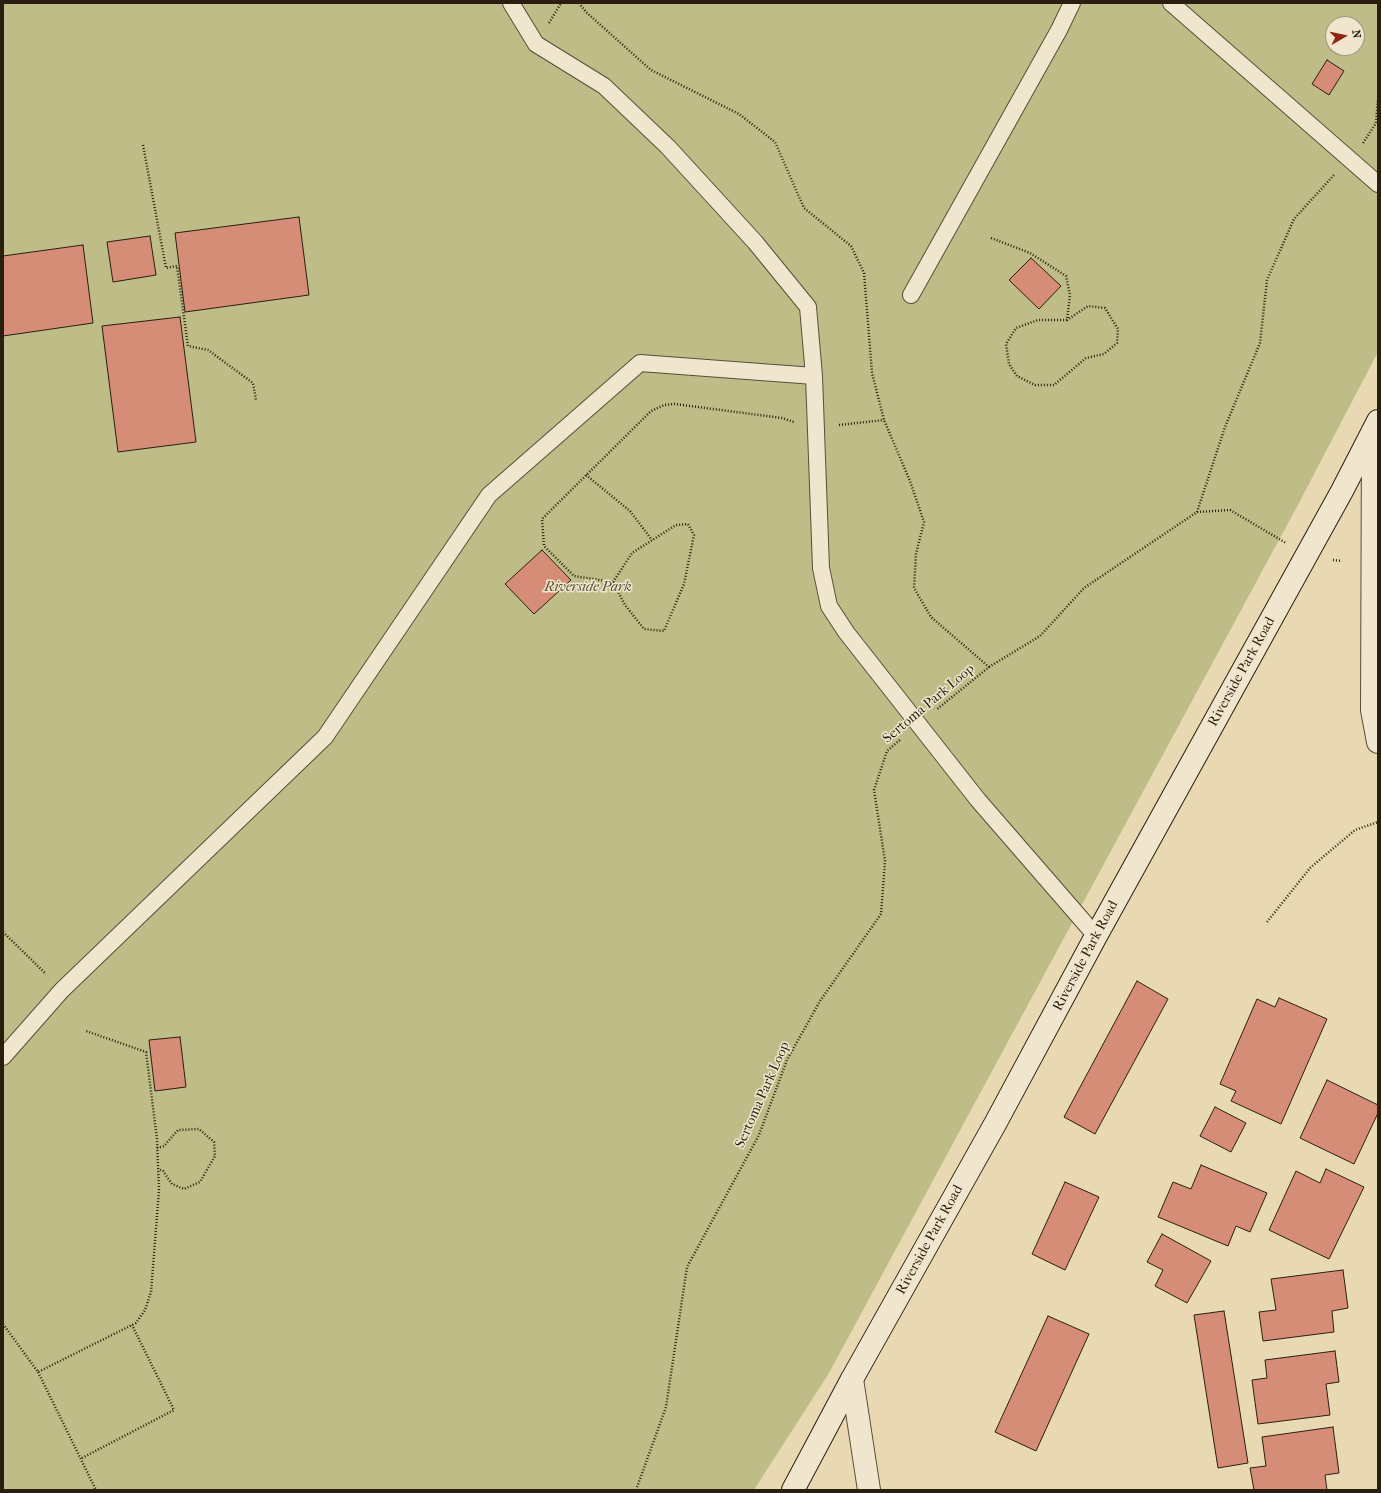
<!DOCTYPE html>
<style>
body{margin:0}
#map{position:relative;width:1381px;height:1493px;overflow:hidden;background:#e8d9b3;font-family:"IM FELL French Canon",serif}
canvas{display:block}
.frame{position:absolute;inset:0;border:4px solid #2b1e0e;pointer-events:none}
.north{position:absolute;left:1325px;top:16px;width:40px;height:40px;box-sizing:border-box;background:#f0e6ce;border:1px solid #a19681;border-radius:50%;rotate:81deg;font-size:11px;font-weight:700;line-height:16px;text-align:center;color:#2b1e0e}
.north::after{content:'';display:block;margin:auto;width:14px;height:18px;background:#8f2418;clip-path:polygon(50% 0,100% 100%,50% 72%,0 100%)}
</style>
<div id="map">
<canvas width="1381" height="1493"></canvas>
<div class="frame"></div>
<div class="north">N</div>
</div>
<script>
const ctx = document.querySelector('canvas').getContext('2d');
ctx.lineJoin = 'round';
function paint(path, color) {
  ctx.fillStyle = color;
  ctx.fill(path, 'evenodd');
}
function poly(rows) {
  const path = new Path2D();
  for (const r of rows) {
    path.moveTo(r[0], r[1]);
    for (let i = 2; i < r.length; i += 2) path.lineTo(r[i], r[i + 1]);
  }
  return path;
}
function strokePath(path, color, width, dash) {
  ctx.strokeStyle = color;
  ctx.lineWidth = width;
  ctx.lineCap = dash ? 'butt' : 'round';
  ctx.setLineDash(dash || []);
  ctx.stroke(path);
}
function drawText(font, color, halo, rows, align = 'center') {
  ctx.font = font + ' "IM FELL French Canon",serif';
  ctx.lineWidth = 3;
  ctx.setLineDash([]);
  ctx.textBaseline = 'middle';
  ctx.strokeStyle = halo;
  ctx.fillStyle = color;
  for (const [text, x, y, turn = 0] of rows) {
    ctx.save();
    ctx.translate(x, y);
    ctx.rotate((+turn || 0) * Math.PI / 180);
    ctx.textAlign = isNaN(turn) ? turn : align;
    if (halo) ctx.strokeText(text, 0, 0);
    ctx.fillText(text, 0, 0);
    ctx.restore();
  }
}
paint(poly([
 [3,3,1378,3,1378,352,1300,501,829,1373,754,1490,3,1490],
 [1333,24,1357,24,1357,48,1333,48]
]), '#bebd87');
const building = poly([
 [1327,60,1344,71,1329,95,1312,84,1327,60],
 [299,217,309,295,185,312,175,233,299,217],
 [150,236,156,275,113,282,107,242,150,236],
 [83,245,93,323,3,336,3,256,83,245],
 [1031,258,1061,286,1039,309,1009,280,1031,258],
 [180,317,196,442,118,452,102,326,180,317],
 [542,550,571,580,534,614,505,584,542,550],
 [1137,981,1168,999,1095,1134,1064,1117,1137,981],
 [1279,998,1327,1019,1281,1124,1231,1101,1236,1091,1220,1084,1257,999,1275,1007,1279,998],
 [180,1037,186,1087,155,1091,149,1040,180,1037],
 [1327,1080,1378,1105,1378,1113,1354,1164,1300,1138,1327,1080],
 [1215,1107,1246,1123,1231,1152,1200,1136,1215,1107],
 [1201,1165,1267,1193,1250,1232,1236,1226,1228,1246,1158,1217,1173,1182,1191,1189,1201,1165],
 [1326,1169,1364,1187,1329,1259,1269,1230,1296,1171,1320,1183,1326,1169],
 [1065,1182,1099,1197,1065,1270,1032,1254,1065,1182],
 [1162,1234,1211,1261,1187,1303,1155,1286,1163,1270,1147,1262,1162,1234],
 [1343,1270,1348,1308,1332,1311,1334,1332,1263,1341,1259,1312,1276,1310,1271,1279,1343,1270],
 [1224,1311,1248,1463,1218,1468,1194,1315,1224,1311],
 [1048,1316,1089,1334,1036,1451,995,1432,1048,1316],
 [1335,1351,1339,1382,1326,1384,1330,1415,1258,1424,1252,1380,1267,1378,1265,1360,1335,1351],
 [1333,1427,1339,1473,1325,1475,1327,1490,1254,1490,1250,1468,1266,1466,1262,1437,1333,1427]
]);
paint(building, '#d68d78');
strokePath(building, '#2b1e0e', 1);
const lane = poly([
 [511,3,536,44,604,86,668,147,755,242,808,307,814,376,821,568,829,606,846,632,978,800,1096,936],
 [1171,3,1378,184],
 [911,295,1059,30,1072,3],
 [3,1057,62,990,325,737,489,495,640,363,814,376]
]);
const street = poly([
 [1373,431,1372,710,1378,742],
 [852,1379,869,1490]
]);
const secondary = poly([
 [793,1490,852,1379,995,1124,1096,936,1342,491,1378,421]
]);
strokePath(lane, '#5a4d37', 18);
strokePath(street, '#5a4d37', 24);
strokePath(secondary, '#2b1e0e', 24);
strokePath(poly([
 [579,3,586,12,651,70,739,114,775,142,804,208,851,246,864,273,872,373,884,420,910,481,924,522,916,554,914,588,931,617,989,667,936,710],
 [549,23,561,3],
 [1363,143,1376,123,1378,99],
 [143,145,166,268,177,266,188,346,208,350,253,383,256,400],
 [991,238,1030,253,1066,276,1070,295,1067,320,1038,320,1016,328,1006,344,1009,364,1017,376,1035,385,1054,385,1086,358,1104,354,1117,343,1118,329,1105,308,1088,306,1067,320],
 [839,425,884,420],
 [586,475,630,511,652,540],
 [1197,512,1225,427,1260,343,1267,280,1294,219,1334,175],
 [1333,560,1342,561],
 [613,582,632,553,676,525,688,524,694,535,684,584,664,631,644,629,625,605,613,582,574,576,544,546,542,519,651,411,664,405,675,404,782,418,794,422],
 [989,667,1040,636,1084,588,1197,512,1230,510,1286,543],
 [1267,922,1310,868,1355,830,1378,822],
 [3,932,46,974],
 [157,1148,164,1146,178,1130,199,1129,214,1142,215,1156,200,1182,184,1189,172,1184,163,1171,158,1169],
 [3,1324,38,1372,136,1323,145,1310,151,1292,159,1190,157,1139,146,1052,86,1031],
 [38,1372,96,1490],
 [82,1458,174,1410,132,1325],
 [636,1490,666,1407,687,1267,759,1135,787,1060,820,1001,881,914,885,861,874,790,887,751,901,739]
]), '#2b1e0e', 2.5, [1, 2]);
strokePath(lane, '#f0e6ce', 16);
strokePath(street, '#f0e6ce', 22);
strokePath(secondary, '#f0e6ce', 22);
drawText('italic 14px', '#574e32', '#f0e6ce', [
 ["Riverside Park",588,588]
]);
drawText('14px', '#2b1e0e', '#f0e6ce', [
 ["Riverside Park Road",1242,672,-61],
 ["Sertoma Park Loop",929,704,-40],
 ["Riverside Park Road",1086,956,-62],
 ["Sertoma Park Loop",763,1095,-66],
 ["Riverside Park Road",930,1240,-61]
]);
</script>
